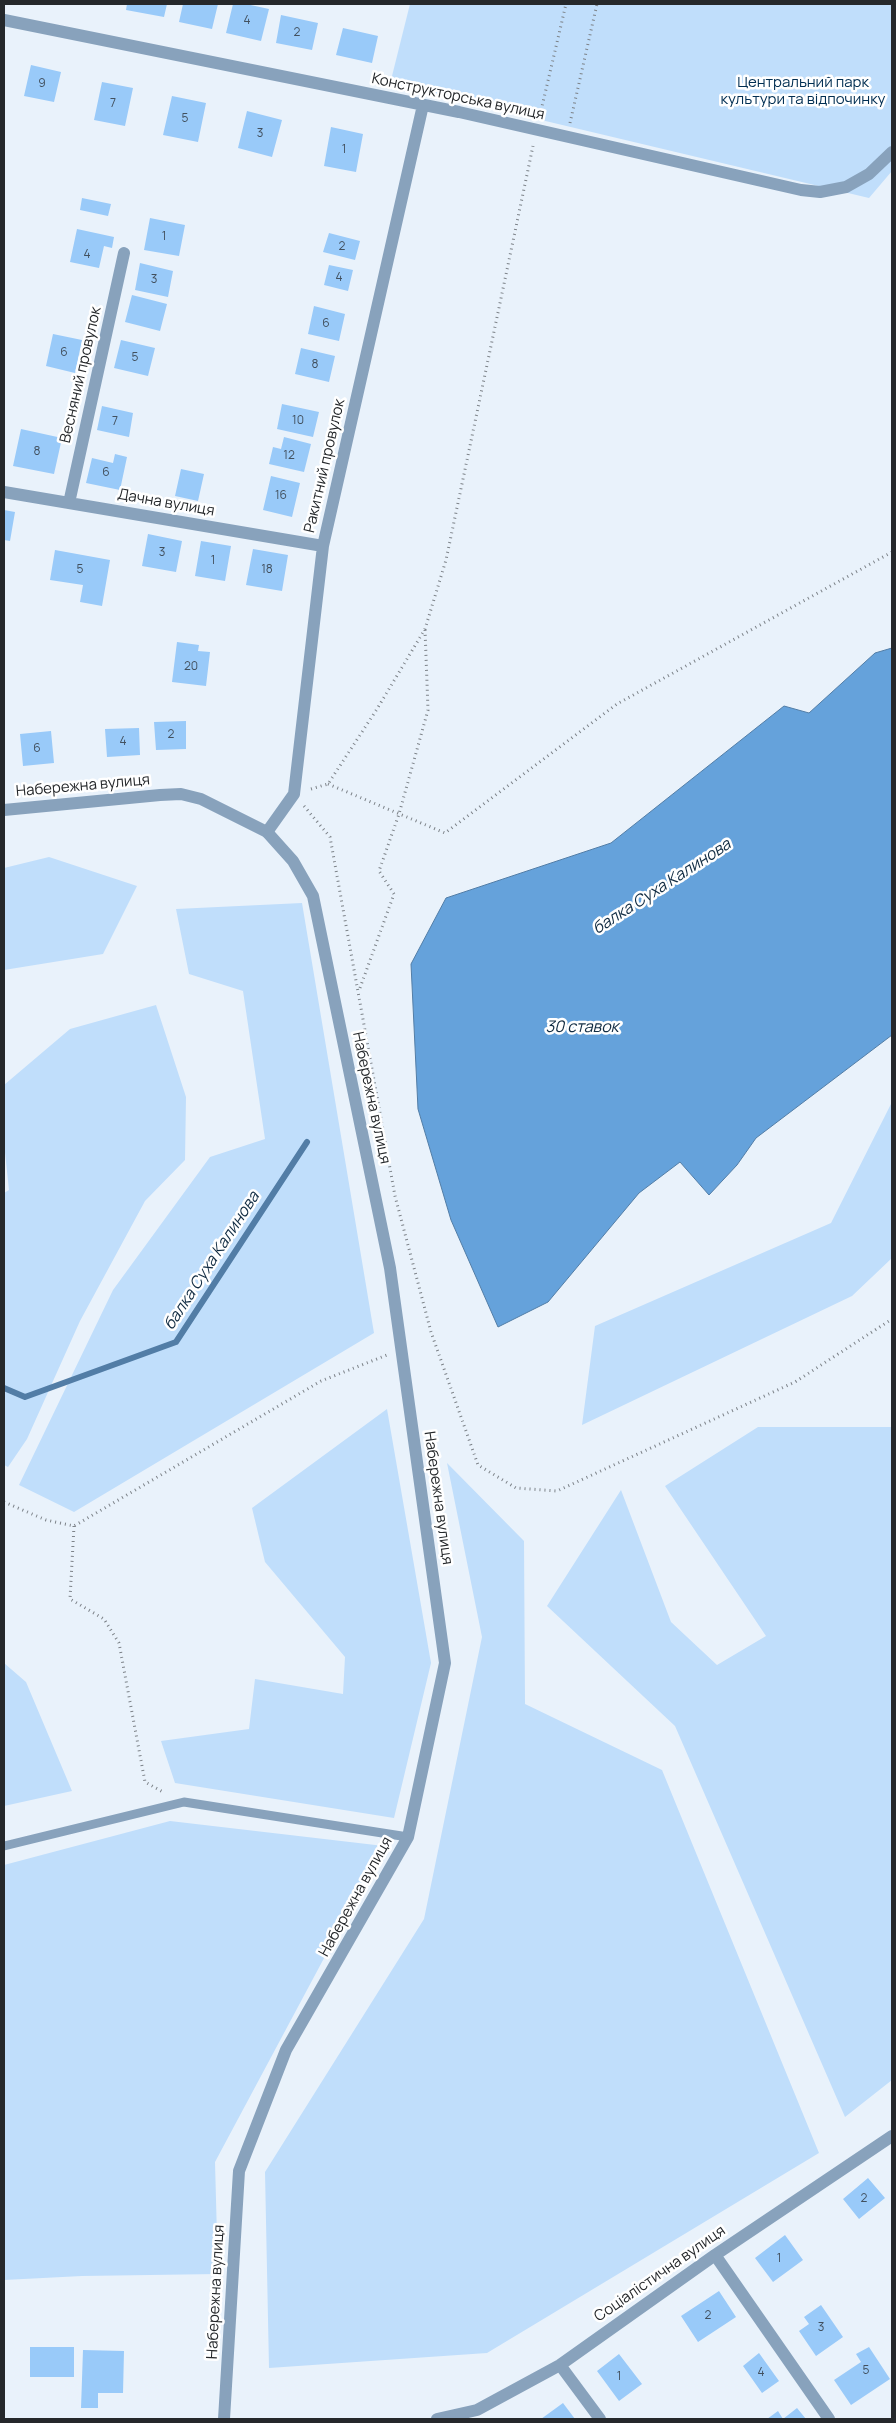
<!DOCTYPE html>
<meta charset="utf-8">
<style>
body{margin:0}
#map{position:relative;width:896px;height:2423px;overflow:hidden;background:#e9f2fb;font-family:Manrope,sans-serif}
canvas{display:block}
.frame{position:absolute;inset:0;border:5px solid #25282b;pointer-events:none}
</style>
<div id="map">
<canvas width="896" height="2423"></canvas>
<div class="frame"></div>
</div>
<script>
const ctx = document.querySelector('canvas').getContext('2d');
ctx.lineJoin = 'round';
function paint(path, color) {
  ctx.fillStyle = color;
  ctx.fill(path, 'evenodd');
}
function poly(rows) {
  const path = new Path2D();
  for (const r of rows) {
    path.moveTo(r[0], r[1]);
    for (let i = 2; i < r.length; i += 2) path.lineTo(r[i], r[i + 1]);
  }
  return path;
}
function strokePath(path, color, width, dash) {
  ctx.strokeStyle = color;
  ctx.lineWidth = width;
  ctx.lineCap = dash ? 'butt' : 'round';
  ctx.setLineDash(dash || []);
  ctx.stroke(path);
}
function drawText(font, color, halo, rows, align = 'center') {
  ctx.font = font + ' Manrope,sans-serif';
  ctx.lineWidth = 5;
  ctx.setLineDash([]);
  ctx.textBaseline = 'middle';
  ctx.strokeStyle = halo;
  ctx.fillStyle = color;
  for (const [text, x, y, turn = 0] of rows) {
    ctx.save();
    ctx.translate(x, y);
    ctx.rotate((+turn || 0) * Math.PI / 180);
    ctx.textAlign = isNaN(turn) ? turn : align;
    if (halo) ctx.strokeText(text, 0, 0);
    ctx.fillText(text, 0, 0);
    ctx.restore();
  }
}
paint(poly([
 [410,4,892,4,892,171,869,198,390,84],
 [49,857,137,886,103,954,4,970,4,868],
 [302,903,374,1333,74,1512,19,1485,113,1290,210,1157,265,1139,243,991,189,974,176,909],
 [156,1005,186,1097,185,1160,145,1201,80,1321,27,1439,8,1467,4,1465,4,1193,9,1190,4,1143,4,1085,70,1029],
 [892,1102,892,1258,852,1296,582,1425,595,1326,831,1223],
 [387,1409,431,1663,394,1818,175,1783,161,1741,249,1729,255,1679,343,1694,345,1657,265,1562,252,1508],
 [758,1427,892,1427,892,2080,845,2117,675,1726,547,1606,621,1490,671,1622,717,1665,766,1636,665,1486],
 [447,1463,524,1541,525,1704,662,1770,819,2153,487,2353,269,2368,265,2172,424,1919,482,1637],
 [4,1663,26,1682,72,1791,4,1806],
 [170,1821,384,1846,215,2162,218,2274,82,2276,4,2280,4,1865]
]), '#c0defb');
const water = poly([
 [892,648,892,1035,756,1138,737,1165,709,1195,680,1162,639,1193,548,1302,498,1327,451,1220,418,1109,411,964,446,898,611,843,784,706,809,713,875,653,892,648]
]);
paint(water, '#65a2db');
strokePath(water, '#527da6', 1);
strokePath(poly([
 [4,1388,25,1397,176,1342,307,1142]
]), '#527da6', 6);
paint(poly([
 [127,4,167,4,164,17,126,10],
 [183,4,218,4,212,29,179,22],
 [233,4,246,4,269,9,261,41,226,33],
 [281,15,318,23,312,50,276,43],
 [343,28,378,36,372,63,336,55],
 [31,65,61,72,54,102,24,96],
 [102,82,133,88,125,126,94,120],
 [172,96,206,103,198,142,163,135],
 [247,111,282,120,272,157,238,148],
 [331,127,363,134,356,172,324,166],
 [82,198,111,204,108,216,80,210],
 [150,218,185,225,179,256,144,250],
 [77,229,114,237,112,248,104,246,99,268,70,262],
 [329,233,360,241,355,260,323,252],
 [140,263,173,271,168,297,135,290],
 [329,265,353,270,348,291,324,285],
 [132,295,167,304,160,331,125,322],
 [314,306,345,314,339,341,308,334],
 [53,334,82,340,75,373,46,366],
 [121,340,155,348,148,376,114,368],
 [301,348,335,356,329,382,295,374],
 [282,404,319,412,313,437,277,429],
 [102,406,133,413,129,437,97,430],
 [21,429,62,438,54,474,13,466],
 [284,437,311,444,304,472,269,464,273,447,281,449],
 [115,454,127,457,120,490,86,483,92,458,113,463],
 [181,469,204,474,198,501,175,496],
 [271,476,300,483,292,517,263,510],
 [4,510,15,512,10,541,4,540],
 [148,534,182,541,176,572,142,566],
 [201,541,231,546,225,581,195,576],
 [253,549,288,555,282,591,246,585],
 [55,550,110,560,102,606,80,602,83,585,50,580],
 [177,642,199,645,198,651,210,652,206,686,172,682],
 [186,721,186,749,156,750,154,722],
 [139,728,140,755,107,757,105,729],
 [51,731,54,763,23,766,20,734],
 [868,2178,885,2198,859,2219,843,2199],
 [785,2235,803,2260,773,2282,755,2258],
 [719,2291,736,2317,698,2342,681,2316],
 [821,2305,843,2337,816,2356,799,2331,809,2324,804,2317],
 [30,2347,74,2347,74,2377,30,2377],
 [869,2347,890,2379,851,2405,834,2380,861,2362,856,2354],
 [83,2350,124,2351,123,2393,98,2393,98,2408,81,2408],
 [759,2353,779,2381,762,2393,743,2366],
 [619,2354,642,2384,619,2401,597,2371],
 [563,2403,575,2419,541,2419],
 [797,2408,806,2419,767,2419,778,2411,783,2419]
]), '#99caf9');
strokePath(poly([
 [540,115,566,4],
 [570,123,597,4],
 [328,784,445,833,617,704,892,552],
 [311,789,328,784,377,709,425,629,446,560,533,146],
 [304,806,330,837,395,1196,431,1332,478,1465,516,1488,557,1491,795,1382,892,1319],
 [360,988,394,894,379,871,399,814,428,710,425,629],
 [4,1502,46,1520,74,1526,321,1381,387,1355],
 [74,1526,70,1599,104,1619,119,1643,145,1782,163,1792]
]), '#7d8389', 3, [1, 4]);
strokePath(poly([
 [4,1846,184,1802,408,1837]
]), '#88a2bc', 9);
strokePath(poly([
 [4,20,459,112,801,190,820,192,846,187,869,174,892,152],
 [4,492,323,546],
 [69,503,124,253],
 [267,832,294,794,323,546,423,105],
 [715,2255,829,2419],
 [560,2365,600,2419],
 [437,2419,477,2410,560,2365,715,2255,892,2136]
]), '#88a2bc', 12);
strokePath(poly([
 [4,810,160,795,181,794,201,799,267,832,293,861,313,896,390,1268,445,1663,408,1837,286,2050,239,2171,224,2419]
]), '#88a2bc', 12);
drawText('12px', '#42505e', null, [
 ["4",247,21],
 ["2",297,33],
 ["9",42,84],
 ["7",113,104],
 ["5",185,119],
 ["3",260,134],
 ["1",344,150],
 ["1",164,237],
 ["2",342,247],
 ["4",87,255],
 ["4",339,278],
 ["3",154,280],
 ["6",326,324],
 ["6",64,353],
 ["5",135,358],
 ["8",315,365],
 ["10",298,421],
 ["7",115,422],
 ["8",37,452],
 ["12",289,456],
 ["6",106,473],
 ["16",281,496],
 ["3",162,553],
 ["1",213,561],
 ["5",80,570],
 ["18",267,570],
 ["20",191,667],
 ["2",171,735],
 ["4",123,742],
 ["6",37,749],
 ["2",864,2199],
 ["1",779,2259],
 ["2",708,2316],
 ["3",821,2328],
 ["5",866,2371],
 ["4",761,2373],
 ["1",619,2377]
]);
drawText('15px', '#002e52', '#fff', [
 ["Центральний парк",803,83],
 ["культури та відпочинку",803,100]
]);
drawText('15px', '#25282b', '#fff', [
 ["Конструкторська вулиця",458,97,12],
 ["Весняний провулок",81,375,-77],
 ["Ракитний провулок",325,466,-77],
 ["Дачна вулиця",166,503,10],
 ["Набережна вулиця",83,786,-5],
 ["Набережна вулиця",371,1098,78],
 ["Набережна вулиця",438,1498,82],
 ["Набережна вулиця",356,1897,-61],
 ["Соціалістична вулиця",660,2274,-35],
 ["Набережна вулиця",216,2292,-87]
]);
drawText('italic 16px', '#102b42', '#fff', [
 ["балка Суха Калинова",662,887,-33],
 ["30 ставок",582,1028],
 ["балка Суха Калинова",212,1261,-57]
]);
</script>
